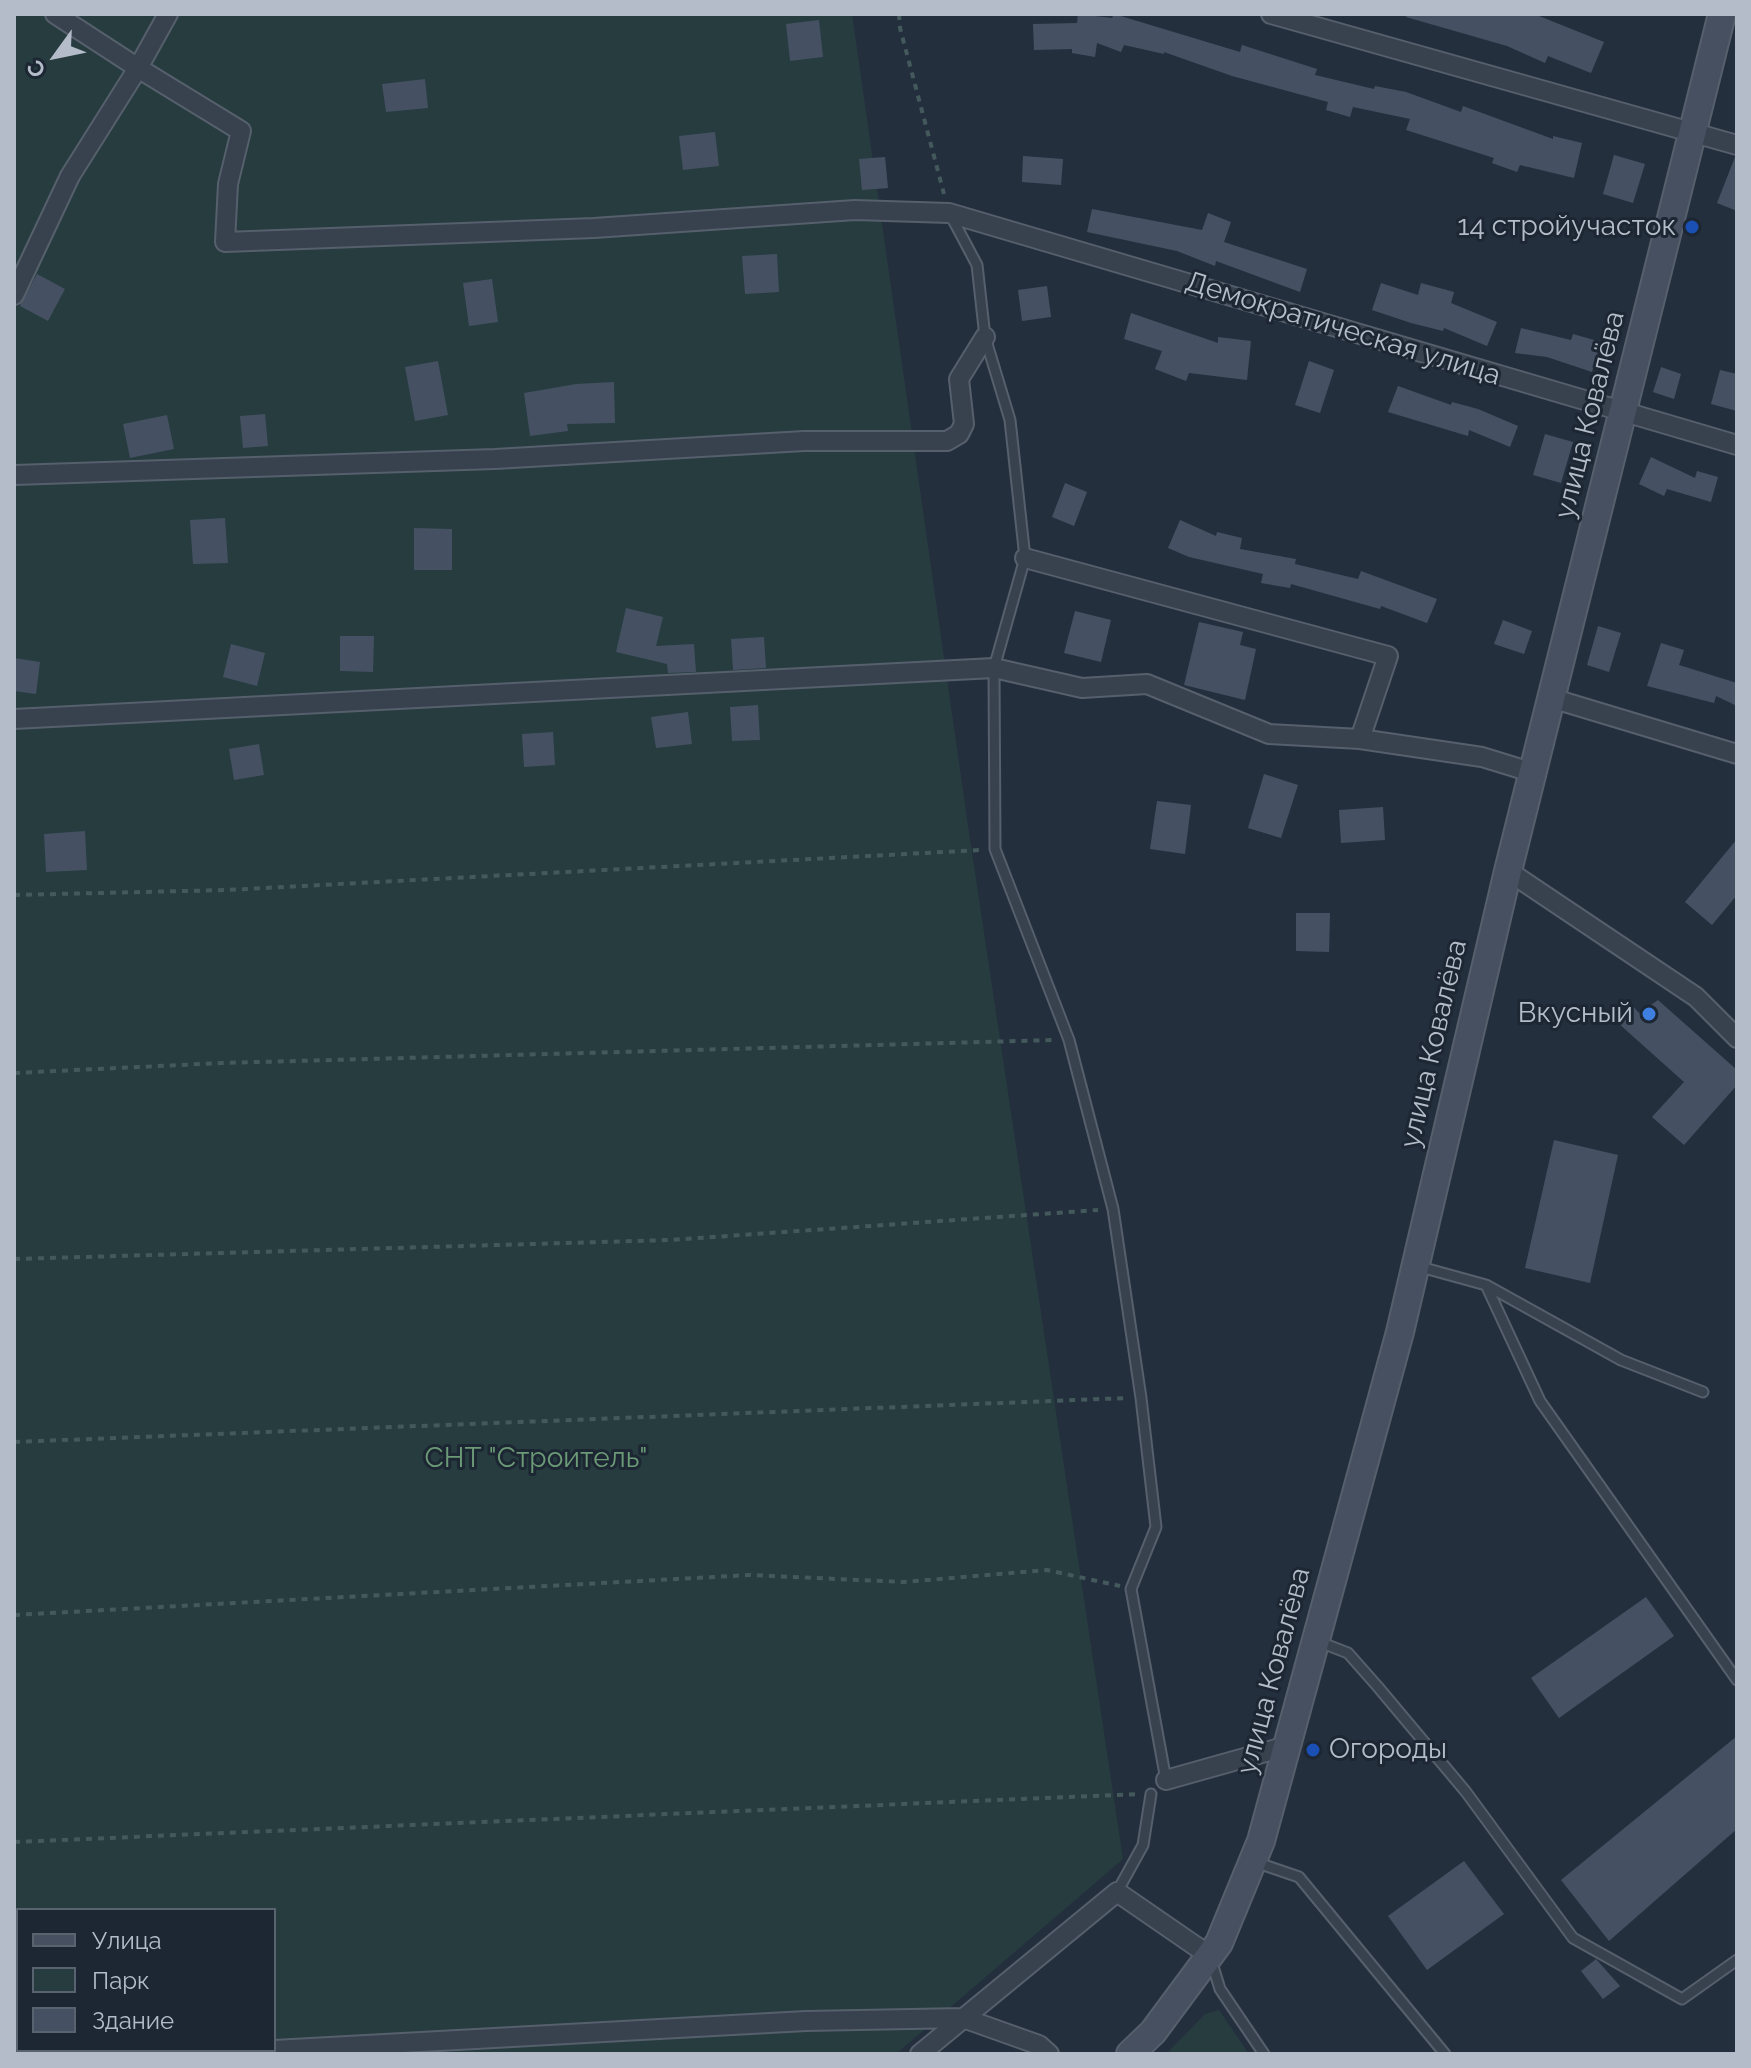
<!DOCTYPE html>
<meta charset="utf-8">
<style>
body{margin:0}
#map{position:relative;width:1751px;height:2068px;overflow:hidden;background:#242f3e;font-family:Raleway,sans-serif}
canvas{display:block}
.frame{position:absolute;inset:0;border:16px solid #b4bcc9;pointer-events:none}
.legend{position:absolute;left:16px;top:1908px;width:260px;height:144px;box-sizing:border-box;background:#1d2633;border:2px solid #59626f;margin:0;padding:10px 14px;list-style:none;font-size:24px;color:#b4bcc9}
.legend li{display:flex;align-items:center;gap:16px;height:40px}
.legend b{width:40px;border:2px solid #59626f}
.north{position:absolute;left:16px;top:16px;width:80px;height:80px;-webkit-text-stroke:6px #1d2633;paint-order:stroke;rotate:237deg;font-size:22px;font-weight:700;line-height:32px;text-align:center;color:#b4bcc9}
.north::after{content:'';display:block;margin:auto;width:28px;height:36px;background:#b4bcc9;clip-path:polygon(50% 0,100% 100%,50% 72%,0 100%)}
</style>
<div id="map">
<canvas width="1751" height="2068"></canvas>
<div class="frame"></div>
<ul class="legend">
<li><b style="height:10px;background:#465061"></b>Улица</li>
<li><b style="height:22px;background:#263c3f"></b>Парк</li>
<li><b style="height:22px;background:#455162"></b>Здание</li>
</ul>
<div class="north">С</div>
</div>
<script>
const ctx = document.querySelector('canvas').getContext('2d');
ctx.lineJoin = 'round';
function paint(path, color) {
  ctx.fillStyle = color;
  ctx.fill(path, 'evenodd');
}
function poly(rows) {
  const path = new Path2D();
  for (const r of rows) {
    path.moveTo(r[0], r[1]);
    for (let i = 2; i < r.length; i += 2) path.lineTo(r[i], r[i + 1]);
  }
  return path;
}
function strokePath(path, color, width, dash) {
  ctx.strokeStyle = color;
  ctx.lineWidth = width;
  ctx.lineCap = dash ? 'butt' : 'round';
  ctx.setLineDash(dash || []);
  ctx.stroke(path);
}
function drawText(font, color, halo, rows, align = 'center') {
  ctx.font = font + ' Raleway,sans-serif';
  ctx.lineWidth = 6;
  ctx.setLineDash([]);
  ctx.textBaseline = 'middle';
  ctx.strokeStyle = halo;
  ctx.fillStyle = color;
  for (const [text, x, y, turn = 0] of rows) {
    ctx.save();
    ctx.translate(x, y);
    ctx.rotate((+turn || 0) * Math.PI / 180);
    ctx.textAlign = isNaN(turn) ? turn : align;
    if (halo) ctx.strokeText(text, 0, 0);
    ctx.fillText(text, 0, 0);
    ctx.restore();
  }
}
paint(poly([
 [14,14,852,14,970,839,1123,1859,896,2054,14,2054],
 [18,1910,274,1910,274,2050,18,2050],
 [1219,2010,1249,2054,1166,2054,1205,2014]
]), '#263c3f');
paint(poly([
 [1078,14,1112,18,1114,14,1240,52,1242,45,1317,69,1315,75,1374,89,1375,86,1406,92,1461,112,1463,106,1553,139,1553,136,1582,143,1574,178,1520,165,1517,172,1492,163,1494,158,1406,130,1410,119,1353,107,1350,117,1326,110,1328,102,1232,76,1164,52,1164,54,1124,45,1121,52,1097,43,1095,57,1072,53,1072,49,1034,50,1033,24,1077,23],
 [1407,14,1534,14,1604,42,1591,73,1548,56,1545,63,1507,46,1406,17],
 [819,20,823,57,790,61,786,24],
 [425,79,428,108,386,112,382,84],
 [715,132,719,166,683,170,679,136],
 [1614,155,1645,164,1633,203,1603,194],
 [1023,156,1063,159,1061,185,1022,182],
 [885,157,888,188,862,190,859,159],
 [1735,157,1737,157,1737,211,1717,203],
 [1092,209,1202,230,1208,213,1231,222,1224,242,1307,269,1300,292,1216,261,1215,266,1177,251,1087,232],
 [777,254,779,292,745,294,742,256],
 [37,274,65,289,48,321,20,306],
 [492,279,498,322,469,326,463,283],
 [1381,283,1418,295,1421,283,1454,292,1451,303,1497,322,1487,346,1444,328,1443,331,1411,323,1372,310],
 [1047,286,1051,317,1022,321,1018,290],
 [1131,313,1218,343,1218,337,1251,341,1247,380,1189,373,1186,381,1155,369,1162,351,1124,339],
 [1521,328,1571,340,1573,334,1601,342,1592,372,1547,357,1515,353],
 [438,361,448,415,415,421,405,367],
 [1309,361,1334,370,1320,413,1295,405],
 [1661,367,1681,374,1674,399,1653,392],
 [1720,370,1737,374,1737,411,1711,404],
 [614,382,615,423,567,424,568,431,530,436,524,393,576,384],
 [1398,386,1451,405,1452,402,1478,409,1518,426,1510,447,1469,430,1468,436,1388,412],
 [265,414,268,446,243,448,240,416],
 [167,415,174,449,130,458,123,424],
 [1545,434,1573,442,1561,483,1533,475],
 [1651,457,1695,478,1697,471,1718,477,1711,502,1667,489,1664,496,1639,484],
 [1065,483,1087,492,1074,526,1052,517],
 [225,518,228,563,193,564,190,520],
 [1180,520,1216,536,1217,532,1242,538,1240,549,1296,559,1295,564,1358,579,1361,571,1437,599,1427,623,1381,606,1380,609,1291,584,1290,588,1261,583,1263,574,1189,557,1168,548],
 [414,528,452,529,452,570,414,570],
 [626,608,663,617,656,646,694,644,696,672,668,673,667,664,616,652],
 [1075,611,1111,620,1101,662,1064,653],
 [1503,620,1532,631,1524,654,1494,644],
 [1199,622,1243,632,1240,645,1256,649,1245,700,1184,685],
 [1598,626,1621,633,1609,672,1587,665],
 [340,636,374,636,373,672,340,671],
 [764,637,766,668,733,670,731,639],
 [1661,643,1684,650,1679,665,1737,683,1737,706,1716,696,1714,703,1647,686],
 [231,644,265,653,257,686,223,677],
 [14,658,40,662,36,694,14,691],
 [758,705,760,740,732,741,730,707],
 [688,712,692,744,656,748,651,717],
 [553,732,555,765,524,767,522,734],
 [259,744,264,775,234,780,229,749],
 [1264,774,1298,785,1281,838,1248,828],
 [1157,801,1191,805,1185,854,1150,849],
 [1383,807,1385,840,1341,843,1339,810],
 [85,831,87,870,46,872,44,834],
 [1737,839,1737,895,1712,925,1685,902],
 [1296,913,1330,913,1329,952,1296,951],
 [1658,1000,1737,1070,1737,1085,1684,1145,1652,1117,1684,1082,1618,1023,1633,1006,1639,1013],
 [1554,1140,1618,1155,1590,1283,1525,1268],
 [1646,1597,1674,1636,1559,1718,1531,1678],
 [1737,1736,1737,1829,1609,1941,1561,1880],
 [1464,1861,1504,1914,1427,1970,1388,1916],
 [1596,1959,1620,1986,1603,1999,1581,1971]
]), '#455162');
const lane = poly([
 [951,216,977,265,985,337,1010,420,1025,558,994,668,995,849,1069,1040,1113,1209,1141,1398,1156,1527,1131,1589,1166,1780],
 [1417,1266,1486,1285,1540,1401,1737,1680],
 [1486,1285,1621,1360,1703,1392],
 [1317,1641,1348,1653,1378,1687,1466,1792,1573,1938,1682,1999,1737,1960],
 [1255,1862,1299,1877,1445,2054],
 [1117,1892,1143,1845,1151,1794],
 [1211,1960,1220,1989,1264,2054]
]);
const street = poly([
 [168,14,138,68,241,131,228,184,225,242,594,228,855,210,949,213,1737,445],
 [1271,14,1737,145],
 [14,295,70,176,138,68,55,14],
 [14,475,495,459,804,441,947,441,959,434,964,424,959,379,985,337],
 [1025,558,1388,656,1360,739,1482,757,1534,773],
 [1551,698,1737,754],
 [14,719,994,668,1082,688,1147,684,1269,734,1360,739],
 [1508,871,1696,997,1737,1038],
 [1166,1780,1287,1746],
 [274,2050,806,2021,963,2018,1039,2045,1049,2054],
 [196,2054,271,2050],
 [920,2054,1117,1892,1210,1956]
]);
const secondary = poly([
 [1130,2054,1153,2032,1219,1943,1261,1841,1400,1332,1508,871,1722,14]
]);
strokePath(lane, '#565f6c', 13);
strokePath(street, '#565f6c', 22);
strokePath(secondary, '#565f6c', 30);
strokePath(poly([
 [899,14,900,28,944,194],
 [14,895,227,890,981,850],
 [14,1073,222,1063,1055,1040],
 [14,1259,670,1240,1098,1210],
 [14,1442,1127,1398],
 [14,1615,750,1575,903,1582,1047,1570,1120,1586],
 [14,1842,1138,1794]
]), '#44595c', 4, [6, 6]);
strokePath(lane, '#38414e', 9);
strokePath(street, '#38414e', 18);
strokePath(secondary, '#465061', 26);
for (const [x, y, r, color] of [
 [1692,227,8,"#1a4fb4"],
 [1649,1014,8,"#3f7fe0"],
 [1313,1750,8,"#1a4fb4"]
]) {
  const dot = new Path2D();
  dot.arc(x, y, r, 0, 2 * Math.PI);
  ctx.fillStyle = color;
  ctx.fill(dot);
  strokePath(dot, '#1d2633', 3);
}
drawText('28px', '#b4bcc9', '#1d2633', [
 ["14 стройучасток",1676,227],
 ["Вкусный",1633,1014],
 ["Огороды",1329,1750,"left"]
], 'right');
drawText('28px', '#b4bcc9', '#1d2633', [
 ["Демократическая улица",1343,329,17],
 ["улица Ковалёва",1590,415,-76],
 ["улица Ковалёва",1434,1044,-77],
 ["улица Ковалёва",1274,1671,-75]
]);
drawText('28px', '#6b9a76', '#1d2633', [
 ["СНТ \"Строитель\"",536,1459]
]);
</script>
